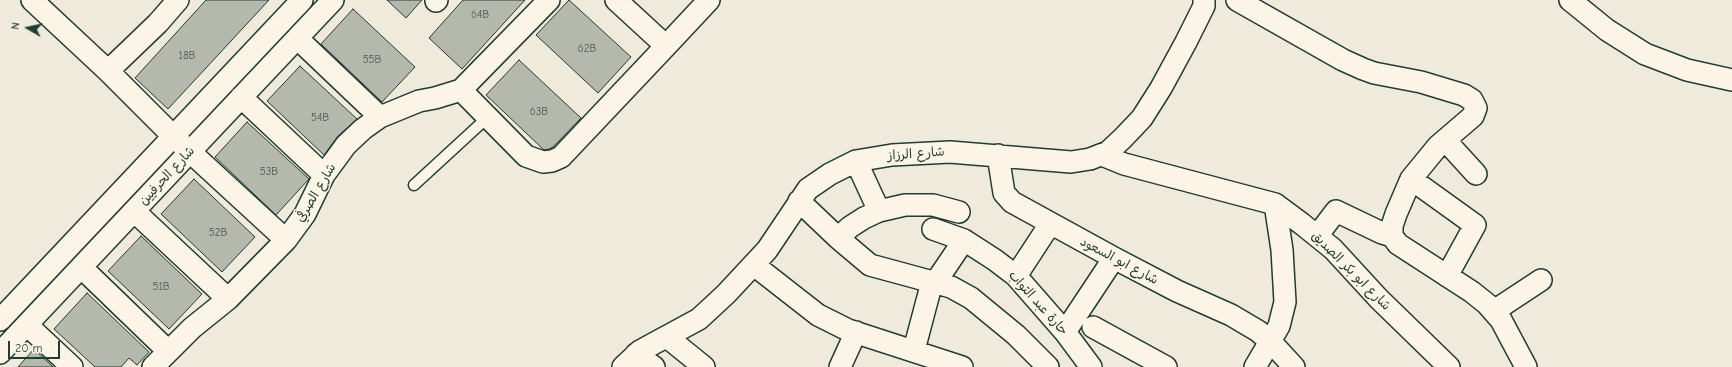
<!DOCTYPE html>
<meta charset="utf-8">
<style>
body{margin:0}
#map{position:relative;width:1732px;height:367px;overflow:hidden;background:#efeada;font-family:"Comic Neue",sans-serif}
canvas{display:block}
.north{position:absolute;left:8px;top:8px;width:40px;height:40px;-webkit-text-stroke:3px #fcf5e5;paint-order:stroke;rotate:279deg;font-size:11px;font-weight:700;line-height:16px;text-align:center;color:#1f3d34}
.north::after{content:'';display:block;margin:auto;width:14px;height:18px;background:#1f3d34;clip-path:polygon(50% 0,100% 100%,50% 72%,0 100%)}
.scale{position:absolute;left:8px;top:341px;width:52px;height:18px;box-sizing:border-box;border:2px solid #1f3d34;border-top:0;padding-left:5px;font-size:12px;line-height:14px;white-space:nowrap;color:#1f3d34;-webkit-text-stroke:3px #fcf5e5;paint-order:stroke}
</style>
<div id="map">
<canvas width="1732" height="367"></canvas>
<div class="north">N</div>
<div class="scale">20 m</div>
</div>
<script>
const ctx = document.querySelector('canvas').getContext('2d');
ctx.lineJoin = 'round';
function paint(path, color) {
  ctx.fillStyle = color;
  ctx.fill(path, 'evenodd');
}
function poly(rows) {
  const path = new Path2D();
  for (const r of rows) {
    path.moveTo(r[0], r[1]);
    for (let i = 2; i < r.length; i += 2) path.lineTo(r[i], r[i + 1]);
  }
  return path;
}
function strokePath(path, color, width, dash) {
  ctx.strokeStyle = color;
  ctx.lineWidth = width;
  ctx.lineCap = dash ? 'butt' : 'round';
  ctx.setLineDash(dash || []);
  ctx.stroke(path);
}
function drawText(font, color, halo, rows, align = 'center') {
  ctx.font = font + ' "Comic Neue","Playpen Sans Arabic",sans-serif';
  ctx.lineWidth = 3;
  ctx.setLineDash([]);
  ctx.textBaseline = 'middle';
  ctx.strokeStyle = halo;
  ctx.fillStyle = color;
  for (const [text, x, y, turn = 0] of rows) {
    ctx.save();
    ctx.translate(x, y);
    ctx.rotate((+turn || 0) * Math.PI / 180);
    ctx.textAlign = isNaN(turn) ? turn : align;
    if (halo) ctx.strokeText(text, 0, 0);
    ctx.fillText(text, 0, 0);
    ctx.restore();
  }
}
const building = poly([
 [206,0,269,0,168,109,135,78,206,0],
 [387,0,422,0,406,18,387,0],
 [463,0,525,0,462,69,429,38,463,0],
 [569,0,631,57,598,93,536,35,569,0],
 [353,9,415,67,382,102,321,44,353,9],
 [519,60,581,118,553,147,549,149,544,150,486,95,519,60],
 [300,66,357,119,338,136,324,155,267,101,300,66],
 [247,122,309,179,276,215,215,157,247,122],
 [194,179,255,237,222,272,161,214,194,179],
 [141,236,202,294,169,329,108,271,141,236],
 [87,293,149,352,137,365,129,358,121,367,95,367,54,329,87,293],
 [34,349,53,367,18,367,34,349]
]);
paint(building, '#b5b9ad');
strokePath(building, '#1f3d34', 1);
const service = poly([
 [414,185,488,117]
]);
const minor = poly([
 [32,0,108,71,174,137,286,240],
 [1237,0,1343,60,1363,69,1374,73,1421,82,1464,95,1472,100,1476,108,1473,116,1438,146,1411,179,1396,214,1392,226,1392,236,1398,244,1472,292,1487,304,1501,320,1526,367],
 [1570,0,1607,30,1645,54,1687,70,1732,80],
 [436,1,437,0],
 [297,38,380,117],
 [666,46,709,0],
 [108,71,158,23,178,0],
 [461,90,526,156,543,162,552,161,561,157,666,46,616,0],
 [241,97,324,175],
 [1445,140,1476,174],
 [998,155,1004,193,1012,202,1114,258,1177,291,1231,315,1258,331,1271,342,1294,367],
 [1102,155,1124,164,1275,204,1302,224,1333,249,1379,299,1449,367],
 [856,161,879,211],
 [1411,179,1475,225,1447,276],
 [799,201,838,238,870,265,951,287,971,298,1016,335,1048,367],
 [134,211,228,299],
 [933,229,964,240,995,260,1016,276,1065,332,1091,367],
 [1317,236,1336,211,1382,233,1392,236],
 [838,238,850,227,864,218,879,211,905,205,933,205,959,212],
 [754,265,818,315,848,330,962,367],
 [81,267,168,351],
 [1016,276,1050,224],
 [935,283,964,240],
 [1494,311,1541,280],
 [0,320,302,0],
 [27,325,72,367],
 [1093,327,1166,367],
 [1065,332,1114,258],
 [667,337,704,367],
 [914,350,932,282],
 [0,353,333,0],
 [636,354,654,367],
 [153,367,192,328,228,299,286,240,305,214,324,175,346,145,363,129,380,117,419,101,435,98,461,90,549,0],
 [623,367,640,351,699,319,726,294,767,250,808,189,830,174,856,161,892,155,950,152,1071,162,1090,159,1108,152,1123,138,1142,118,1161,88,1186,42,1204,6,1204,0],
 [840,367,856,332],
 [1255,367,1279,326,1285,302,1282,250,1275,204]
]);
strokePath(service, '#1f3d34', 13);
strokePath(minor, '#1f3d34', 24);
strokePath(service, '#fcf5e5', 10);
strokePath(minor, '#fcf5e5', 21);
drawText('11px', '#445c52', null, [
 ["64B",480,15],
 ["62B",587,49],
 ["18B",187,56],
 ["55B",372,60],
 ["63B",539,112],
 ["54B",320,118],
 ["53B",269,172],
 ["52B",218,233],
 ["51B",161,287]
]);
drawText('13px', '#1f3d34', '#fcf5e5', [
 ["شارع الرزاز",916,154,-4],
 ["شارع الحرفيين",167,176,-47],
 ["شارع الصرفي",316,193,-59],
 ["شارع ابو السعود",1119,261,28],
 ["شارع ابو بكر الصديق",1351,271,45],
 ["حارة عبد التواب",1038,303,48]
]);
</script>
